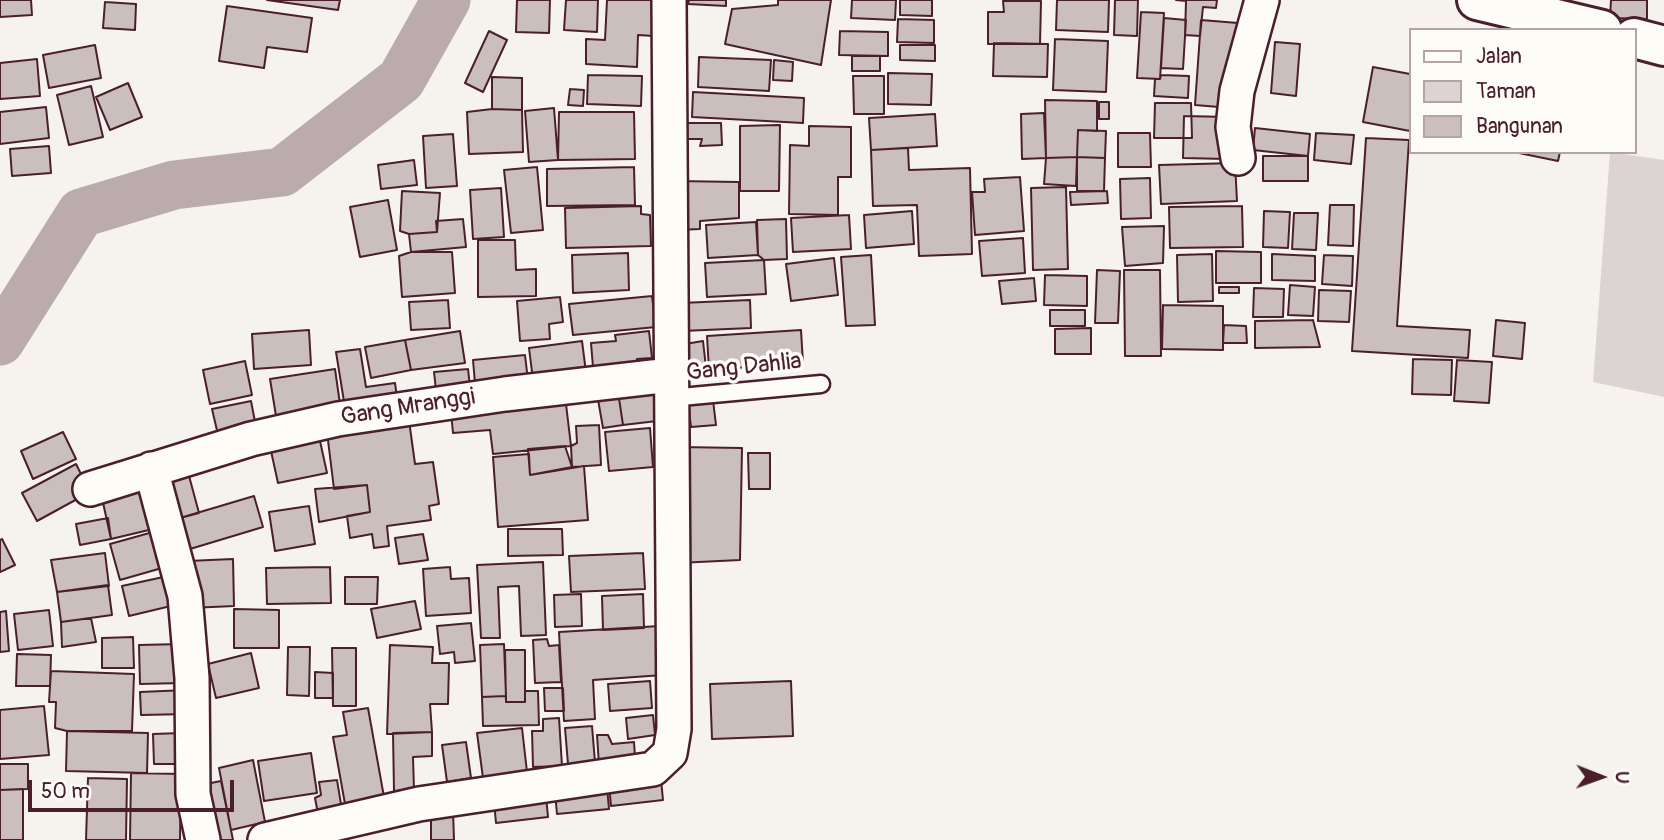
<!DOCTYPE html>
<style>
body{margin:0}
#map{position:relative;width:1664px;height:840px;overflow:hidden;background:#f6f3ef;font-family:Pangolin,sans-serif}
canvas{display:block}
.legend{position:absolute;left:1409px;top:28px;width:228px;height:126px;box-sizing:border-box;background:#fdfcf7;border:2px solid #b5a4a5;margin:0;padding:9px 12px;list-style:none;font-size:21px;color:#4a1f2b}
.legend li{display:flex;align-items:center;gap:14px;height:35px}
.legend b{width:35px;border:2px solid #b5a4a5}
.north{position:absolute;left:1566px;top:742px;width:70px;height:70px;-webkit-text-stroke:5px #fdfcf7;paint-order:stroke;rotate:91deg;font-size:19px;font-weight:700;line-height:28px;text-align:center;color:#4a1f2b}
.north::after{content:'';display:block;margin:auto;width:24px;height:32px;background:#4a1f2b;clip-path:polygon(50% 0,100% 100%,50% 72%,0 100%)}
.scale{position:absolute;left:28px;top:780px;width:206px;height:32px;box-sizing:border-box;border:4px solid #4a1f2b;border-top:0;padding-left:9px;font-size:21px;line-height:24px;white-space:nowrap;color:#4a1f2b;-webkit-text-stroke:5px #fdfcf7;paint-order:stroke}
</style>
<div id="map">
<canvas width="1664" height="840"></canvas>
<ul class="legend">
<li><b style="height:9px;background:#fdfcf7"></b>Jalan</li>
<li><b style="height:19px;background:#dcd4d2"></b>Taman</li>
<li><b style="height:19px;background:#cbbfbe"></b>Bangunan</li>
</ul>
<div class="north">U</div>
<div class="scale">50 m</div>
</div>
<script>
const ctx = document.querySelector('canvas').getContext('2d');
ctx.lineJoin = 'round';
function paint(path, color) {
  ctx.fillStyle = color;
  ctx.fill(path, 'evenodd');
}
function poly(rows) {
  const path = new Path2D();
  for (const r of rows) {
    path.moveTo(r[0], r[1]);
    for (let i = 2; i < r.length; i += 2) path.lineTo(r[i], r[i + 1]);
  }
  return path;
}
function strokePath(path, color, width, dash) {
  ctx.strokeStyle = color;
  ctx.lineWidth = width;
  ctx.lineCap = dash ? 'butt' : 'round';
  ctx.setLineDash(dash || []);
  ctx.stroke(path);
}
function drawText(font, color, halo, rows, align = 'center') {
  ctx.font = font + ' Pangolin,sans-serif';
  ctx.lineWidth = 7;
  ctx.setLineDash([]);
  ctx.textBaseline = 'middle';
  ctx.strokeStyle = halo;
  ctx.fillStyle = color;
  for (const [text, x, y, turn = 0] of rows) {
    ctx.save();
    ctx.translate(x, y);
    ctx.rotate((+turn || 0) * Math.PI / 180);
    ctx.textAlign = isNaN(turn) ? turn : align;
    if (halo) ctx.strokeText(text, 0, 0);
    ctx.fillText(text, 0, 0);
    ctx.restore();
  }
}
paint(poly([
 [1610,152,1664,160,1664,397,1593,382]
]), '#dcd4d2');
strokePath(poly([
 [0,341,81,213,174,185,282,172,401,80,446,0]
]), '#bbabac', 49);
const building = poly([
 [0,0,31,0,32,15,0,17,0,0],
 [267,0,340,0,338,10,267,0],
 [517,0,550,0,549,33,516,32,517,0],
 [566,0,598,0,597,32,564,30,566,0],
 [607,0,655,0,654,36,638,35,637,67,586,64,586,39,605,40,607,0],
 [689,0,726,0,726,6,688,4,689,0],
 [778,0,831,0,821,65,725,44,732,9,778,5,778,0],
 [852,0,896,0,895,20,851,18,852,0],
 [900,0,932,0,932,16,900,15,900,0],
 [1057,0,1109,0,1108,32,1056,30,1057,0],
 [1115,0,1138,0,1137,36,1114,35,1115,0],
 [1176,0,1217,0,1216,8,1203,7,1200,36,1185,35,1186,1,1176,0],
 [1611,0,1647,0,1647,19,1610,18,1611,0],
 [1003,1,1041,1,1040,44,988,44,988,12,1004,12,1003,1],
 [105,2,136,4,135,30,103,28,105,2],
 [227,6,312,18,307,52,267,47,264,68,219,61,227,6],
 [1141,12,1164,13,1160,79,1137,78,1141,12],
 [1164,18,1186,20,1183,69,1161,68,1164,18],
 [898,19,934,20,934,43,897,42,898,19],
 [1201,20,1238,23,1231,108,1195,105,1201,20],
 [489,31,507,40,483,92,465,83,489,31],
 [840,31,888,32,888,56,839,55,840,31],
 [1055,39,1108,41,1106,92,1053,90,1055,39],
 [1275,42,1300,44,1296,96,1271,93,1275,42],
 [994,43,1048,44,1047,77,993,76,994,43],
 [95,45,101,78,49,88,43,55,95,45],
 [900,45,935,45,935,61,900,60,900,45],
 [852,56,880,56,880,71,852,71,852,56],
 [699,57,771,60,769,91,698,87,699,57],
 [37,59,40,96,0,99,0,63,37,59],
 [774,60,793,62,792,81,773,80,774,60],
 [1373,67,1410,74,1410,131,1363,122,1373,67],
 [888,73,932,74,931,105,888,104,888,73],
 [588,75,642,76,641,106,587,104,588,75],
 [1161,75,1189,76,1188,98,1154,96,1155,79,1160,79,1161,75],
 [853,76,884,76,884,114,854,114,853,76],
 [492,77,522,78,522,110,492,109,492,77],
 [128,83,142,117,110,130,96,97,128,83],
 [91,86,103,137,69,145,57,95,91,86],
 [570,89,584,90,583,106,568,105,570,89],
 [693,92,804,98,803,123,692,117,693,92],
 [1045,100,1097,101,1097,131,1078,130,1077,157,1046,158,1045,100],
 [1099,102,1109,102,1109,119,1099,119,1099,102],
 [1155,103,1191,103,1192,138,1154,138,1155,103],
 [46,107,49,138,0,144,0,112,46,107],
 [554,108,558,160,529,162,525,111,554,108],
 [492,109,522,110,523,152,469,154,467,112,492,109],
 [559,112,634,112,635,159,558,160,559,112],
 [1044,113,1046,158,1022,159,1021,114,1044,113],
 [935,114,937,146,871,150,869,118,935,114],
 [1184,116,1229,117,1227,159,1183,158,1184,116],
 [687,123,721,123,722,145,700,146,702,139,687,139,687,123],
 [780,125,779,191,740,191,740,126,780,125],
 [809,126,851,127,851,177,838,177,838,215,789,214,790,145,809,146,809,126],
 [1255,128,1310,134,1308,156,1253,150,1255,128],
 [1078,130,1106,131,1105,158,1077,157,1078,130],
 [1118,133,1150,133,1151,167,1118,167,1118,133],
 [1316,133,1354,135,1351,164,1314,160,1316,133],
 [453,134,457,186,426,188,423,136,453,134],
 [1366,138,1409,140,1397,326,1470,330,1468,358,1352,351,1366,138],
 [49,146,51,173,12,176,10,149,49,146],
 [908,148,909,170,970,168,972,254,919,256,917,205,873,206,871,150,908,148],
 [1514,152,1560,152,1558,161,1514,152],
 [1263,156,1308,156,1308,181,1263,181,1263,156],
 [1077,157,1105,158,1104,191,1077,191,1077,157],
 [1077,157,1076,186,1044,184,1046,158,1077,157],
 [414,160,417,185,381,189,378,165,414,160],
 [1235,163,1237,201,1161,204,1159,165,1235,163],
 [537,167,543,230,511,233,504,170,537,167],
 [634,167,635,205,547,206,547,169,634,167],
 [1020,177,1024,231,975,235,972,192,985,192,984,179,1020,177],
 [1150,178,1151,218,1121,219,1120,179,1150,178],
 [676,181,739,182,739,218,700,221,700,229,677,230,676,181],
 [1066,187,1068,269,1033,270,1031,188,1066,187],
 [501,188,504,237,473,239,470,190,501,188],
 [402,191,440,193,437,232,409,234,400,231,402,191],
 [1107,191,1108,203,1071,205,1070,192,1107,191],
 [388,200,397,250,360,257,350,207,388,200],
 [1330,205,1354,205,1353,246,1328,245,1330,205],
 [641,206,641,214,650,215,651,246,566,248,565,208,641,206],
 [1242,206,1243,247,1170,248,1169,207,1242,206],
 [912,211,914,244,866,248,864,215,912,211],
 [1264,211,1290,212,1288,248,1263,247,1264,211],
 [1294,213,1318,213,1316,250,1292,249,1294,213],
 [849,215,851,249,793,252,791,218,849,215],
 [463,219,466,247,411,252,409,234,437,232,436,221,463,219],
 [786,219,787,259,764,260,758,255,757,220,786,219],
 [756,222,758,255,708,258,706,225,756,222],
 [1164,226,1163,263,1125,266,1122,227,1164,226],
 [1023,238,1025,273,982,276,979,241,1023,238],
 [478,240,515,240,516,270,536,269,536,296,478,297,478,240],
 [1216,251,1261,252,1261,283,1216,283,1216,251],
 [411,252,452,252,455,293,402,297,399,256,411,252],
 [628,253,629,290,573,293,572,255,628,253],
 [1212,254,1213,301,1178,302,1177,255,1212,254],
 [1272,254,1315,256,1315,281,1272,280,1272,254],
 [871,255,875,325,846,326,841,257,871,255],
 [1324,255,1353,256,1352,286,1322,284,1324,255],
 [834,258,838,295,791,301,786,264,834,258],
 [764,260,766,294,707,297,705,263,764,260],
 [1097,270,1120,271,1118,323,1095,323,1097,270],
 [1124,270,1160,270,1161,356,1125,356,1124,270],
 [1045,275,1087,276,1087,306,1044,305,1045,275],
 [1034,278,1036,301,1002,304,999,281,1034,278],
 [1290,285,1315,287,1313,316,1288,315,1290,285],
 [1219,287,1239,287,1239,293,1219,293,1219,287],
 [1254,288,1284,289,1283,317,1253,317,1254,288],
 [1319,290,1351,291,1349,322,1318,321,1319,290],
 [652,296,656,327,573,335,569,304,652,296],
 [560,297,563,322,549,324,550,339,520,341,517,301,560,297],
 [448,300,450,328,411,330,409,302,448,300],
 [750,300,751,328,682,331,681,303,750,300],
 [1163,305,1223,306,1223,350,1162,349,1163,305],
 [1050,310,1085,310,1085,326,1050,326,1050,310],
 [1313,320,1320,347,1255,348,1255,321,1313,320],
 [1496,320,1525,323,1522,359,1493,356,1496,320],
 [1224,325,1246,326,1247,343,1223,343,1224,325],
 [1091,328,1091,354,1055,354,1055,329,1091,328],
 [309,330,311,365,254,369,252,334,309,330],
 [801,330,803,363,709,370,707,336,801,330],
 [460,331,465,363,411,370,405,340,460,331],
 [649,331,652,358,637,359,639,375,594,379,591,343,616,341,615,335,649,331],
 [405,340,411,370,371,378,365,347,405,340],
 [582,341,587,380,534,388,529,348,582,341],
 [703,341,707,376,683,379,679,345,703,341],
 [360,349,366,387,395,383,398,405,346,414,336,352,360,349],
 [525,355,529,389,476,395,473,360,525,355],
 [1413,359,1452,360,1451,395,1412,394,1413,359],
 [1457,360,1492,362,1489,403,1454,401,1457,360],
 [245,361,252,395,210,404,203,370,245,361],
 [335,369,341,411,277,422,270,379,335,369],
 [468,369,471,396,437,399,434,372,468,369],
 [654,380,657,421,623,425,617,385,654,380],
 [617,385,623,425,603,428,596,388,617,385],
 [537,393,538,407,566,404,571,446,493,454,490,430,453,433,450,402,537,393],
 [713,400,716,425,691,427,688,402,713,400],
 [251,401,257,432,219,439,212,409,251,401],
 [408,413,415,464,433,462,439,504,429,506,431,520,387,526,389,546,374,548,372,534,350,538,347,516,370,512,367,485,334,489,326,424,408,413],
 [599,425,601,465,572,467,571,446,577,443,576,426,599,425],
 [650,428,653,467,609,471,605,432,650,428],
 [63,432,76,459,33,479,21,451,63,432],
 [320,441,327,473,278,483,271,451,320,441],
 [565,446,572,467,530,475,528,449,565,446],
 [679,447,742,448,740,560,678,563,679,447],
 [748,453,770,453,770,489,749,489,748,453],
 [529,454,530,475,584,466,588,520,498,527,493,457,529,454],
 [185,461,199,513,180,518,167,466,185,461],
 [76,464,90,492,37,521,22,493,76,464],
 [141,479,153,529,111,539,100,489,141,479],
 [367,485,370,512,319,522,315,489,367,485],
 [254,496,263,527,190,549,180,518,254,496],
 [309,506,315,544,275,551,269,512,309,506],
 [108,518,111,539,80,545,76,524,108,518],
 [508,529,562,529,563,555,508,556,508,529],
 [153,532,162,568,120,580,110,544,153,532],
 [423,534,428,560,399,564,395,538,423,534],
 [2,539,15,565,0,572,0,540,2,539],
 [105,553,109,586,57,592,51,560,105,553],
 [643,553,645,589,571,592,569,556,643,553],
 [233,559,234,606,190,608,188,561,233,559],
 [543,562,546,635,521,636,519,586,498,587,500,638,481,638,477,565,543,562],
 [330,567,331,603,267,604,266,568,330,567],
 [450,567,451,579,469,578,471,613,426,616,423,569,450,567],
 [168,576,175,605,129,616,122,586,168,576],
 [345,577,378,577,377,604,345,604,345,577],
 [108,585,112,615,61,622,57,592,108,585],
 [581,594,582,626,555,627,554,595,581,594],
 [643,594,644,628,603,630,602,596,643,594],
 [415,601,421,629,377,638,371,609,415,601],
 [234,609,279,610,279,648,234,648,234,609],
 [49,610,53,646,18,650,14,614,49,610],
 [6,611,9,651,0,652,0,612,6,611],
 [91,618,96,642,62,647,61,622,91,618],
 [471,623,475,661,455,663,454,652,440,654,437,626,471,623],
 [660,626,663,675,593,680,595,719,564,721,559,632,660,626],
 [133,637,134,668,102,668,102,638,133,637],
 [547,639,549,646,559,645,561,682,535,683,533,640,547,639],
 [182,644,183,683,140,684,139,645,182,644],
 [504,644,506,696,482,697,480,645,504,644],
 [390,645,433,647,432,663,449,663,448,704,430,704,432,732,387,734,390,645],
 [288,647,310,647,309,696,287,695,288,647],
 [332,648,356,648,356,706,333,706,332,648],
 [505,650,525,650,525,702,506,702,505,650],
 [251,653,259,688,216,698,208,664,251,653],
 [17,654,51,655,50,686,16,686,17,654],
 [51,671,134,674,132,731,67,731,55,728,56,702,49,702,51,671],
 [315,672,333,673,333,698,315,698,315,672],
 [650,681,652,708,610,711,608,684,650,681],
 [791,681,793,736,712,739,710,684,791,681],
 [544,688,563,688,564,711,545,711,544,688],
 [187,690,188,714,141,715,140,692,187,690],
 [525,691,538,691,539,725,483,726,482,697,506,696,506,702,525,702,525,691],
 [44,706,49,755,0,759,0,710,44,706],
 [368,708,384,797,345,804,333,737,347,735,343,712,368,708],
 [653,715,655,735,628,739,626,718,653,715],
 [559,718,562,766,533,767,532,731,543,731,543,719,559,718],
 [592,726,595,762,568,764,565,728,592,726],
 [522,728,527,772,483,778,477,733,522,728],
 [67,731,148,733,147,773,66,771,67,731],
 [432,732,432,756,413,757,414,790,394,791,393,733,432,732],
 [182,733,182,764,154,764,153,734,182,733],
 [597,735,608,735,612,744,634,742,635,757,599,765,597,735],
 [466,742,471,778,447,782,442,745,466,742],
 [311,753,317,793,264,801,258,761,311,753],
 [253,760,265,822,231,830,219,768,253,760],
 [0,764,28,764,28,789,0,790,0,764],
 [131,773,181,774,180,840,130,840,131,773],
 [88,778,127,779,126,840,86,840,88,778],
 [661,779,663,800,611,806,609,784,661,779],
 [337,780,342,810,318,814,315,798,321,795,319,782,337,780],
 [221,781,233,840,207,840,196,786,221,781],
 [607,787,609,809,557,814,555,793,607,787],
 [23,789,23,840,0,840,0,790,23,789],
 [546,796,548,817,496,823,494,802,546,796],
 [431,810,453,810,454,840,431,840,431,810]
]);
paint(building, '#cbbfbe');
strokePath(building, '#4a1f2b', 2);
const service = poly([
 [670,398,821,384]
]);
const minor = poly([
 [1238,158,1233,127,1237,91,1262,0],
 [151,469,185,596,192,678,193,794,203,840],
 [90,489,251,439,338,419,505,394,670,375],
 [265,840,419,804,653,769,670,753,674,729,669,0]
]);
const primary = poly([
 [1477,0,1602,30],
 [1634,38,1664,46]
]);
strokePath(service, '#4a1f2b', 21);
strokePath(minor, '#4a1f2b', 38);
strokePath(primary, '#4a1f2b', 44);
strokePath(service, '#fdfcf7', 16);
strokePath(minor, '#fdfcf7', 33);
strokePath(primary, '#fdfcf7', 38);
drawText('24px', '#4a1f2b', '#fdfcf7', [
 ["Gang Dahlia",744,368,-6],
 ["Gang Mranggi",408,408,-9]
]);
</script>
